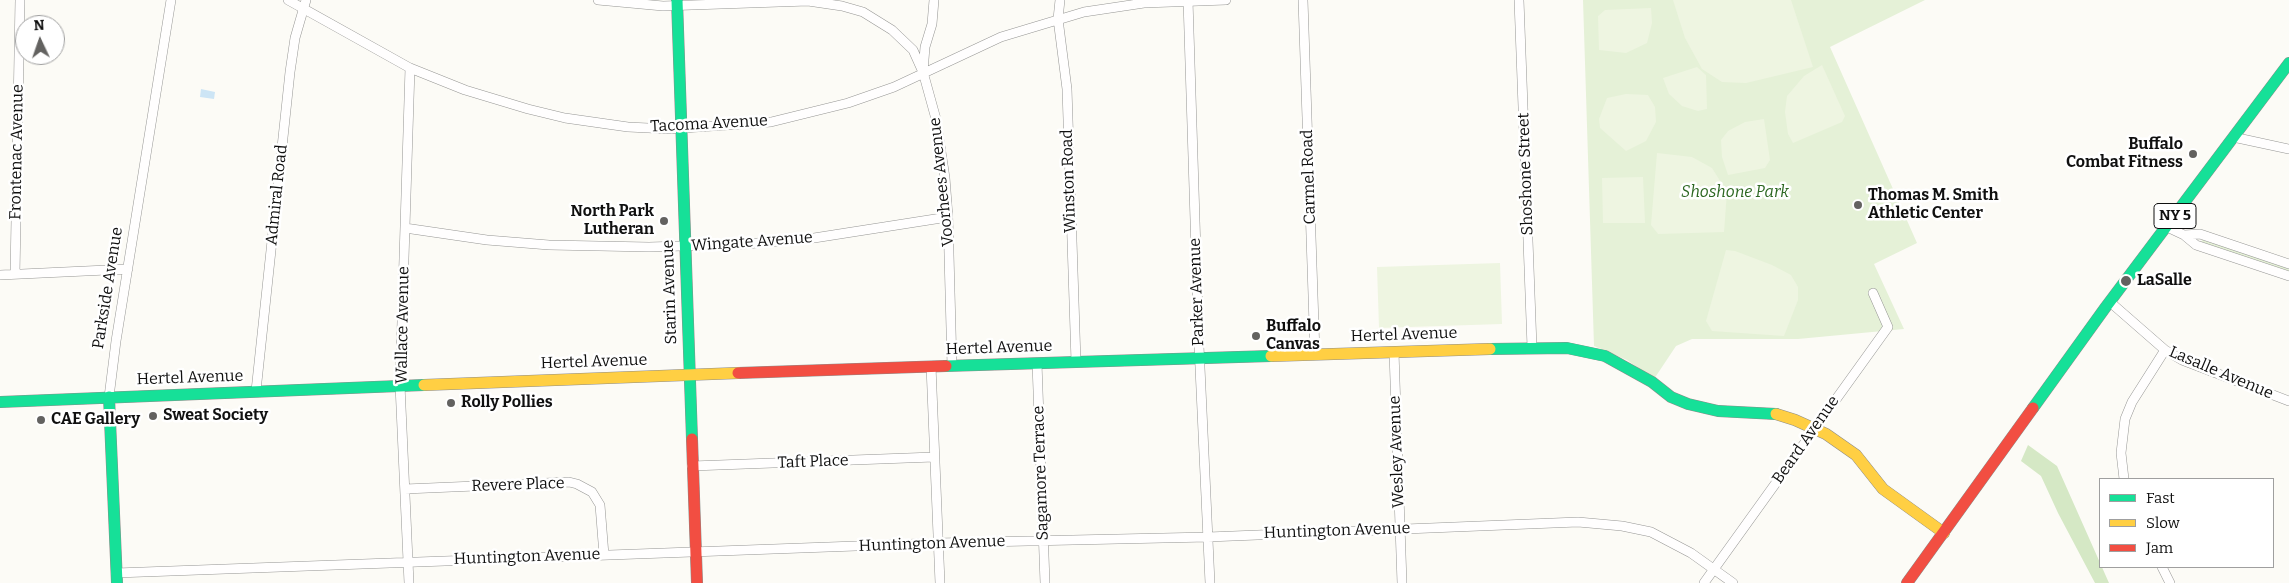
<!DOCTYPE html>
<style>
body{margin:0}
#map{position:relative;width:2289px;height:583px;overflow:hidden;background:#fcfbf6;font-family:Bitter,serif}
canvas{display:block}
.legend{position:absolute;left:2099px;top:478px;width:175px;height:90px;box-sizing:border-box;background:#fff;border:1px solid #9f9f9f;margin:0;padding:6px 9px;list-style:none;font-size:15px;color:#101010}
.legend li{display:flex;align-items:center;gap:10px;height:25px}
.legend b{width:25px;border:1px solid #9f9f9f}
.north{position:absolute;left:15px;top:15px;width:50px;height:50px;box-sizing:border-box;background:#fff;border:1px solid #9f9f9f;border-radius:50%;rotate:357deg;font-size:14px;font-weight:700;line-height:20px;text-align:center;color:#101010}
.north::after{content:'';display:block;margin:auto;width:18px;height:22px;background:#636260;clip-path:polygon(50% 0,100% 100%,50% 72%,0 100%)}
</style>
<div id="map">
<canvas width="2289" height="583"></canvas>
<ul class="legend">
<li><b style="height:6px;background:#16e098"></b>Fast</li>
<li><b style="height:6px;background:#ffcf43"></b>Slow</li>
<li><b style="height:6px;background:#f24e42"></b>Jam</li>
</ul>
<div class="north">N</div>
</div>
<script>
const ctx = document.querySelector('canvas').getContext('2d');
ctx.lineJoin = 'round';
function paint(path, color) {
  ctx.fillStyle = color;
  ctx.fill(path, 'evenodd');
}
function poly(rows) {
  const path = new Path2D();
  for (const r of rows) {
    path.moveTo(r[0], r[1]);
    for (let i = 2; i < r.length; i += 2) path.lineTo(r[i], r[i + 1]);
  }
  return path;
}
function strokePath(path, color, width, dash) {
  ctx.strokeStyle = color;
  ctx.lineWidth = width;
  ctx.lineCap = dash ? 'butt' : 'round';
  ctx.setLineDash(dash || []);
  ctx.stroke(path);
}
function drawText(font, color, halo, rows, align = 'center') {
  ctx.font = font + ' Bitter,serif';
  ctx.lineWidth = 5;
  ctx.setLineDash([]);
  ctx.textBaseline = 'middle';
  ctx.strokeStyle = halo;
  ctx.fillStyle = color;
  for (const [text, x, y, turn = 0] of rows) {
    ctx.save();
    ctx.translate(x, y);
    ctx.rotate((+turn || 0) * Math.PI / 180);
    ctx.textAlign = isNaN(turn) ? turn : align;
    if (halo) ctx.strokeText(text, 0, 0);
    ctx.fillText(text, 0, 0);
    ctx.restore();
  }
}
paint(poly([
 [1583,0,1925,0,1830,47,1917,243,1874,264,1904,329,1798,339,1692,339,1676,346,1654,379,1627,360,1594,346],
 [2203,239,2289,268,2289,272,2201,242]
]), '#e5f1d7');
paint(poly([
 [2028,445,2057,466,2109,583,2095,583,2058,513,2041,476,2021,461]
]), '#d5e8c5');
paint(poly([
 [1673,0,1791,0,1813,67,1746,83,1722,82,1702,69,1685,38],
 [1651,8,1652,23,1647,43,1626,53,1599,50,1598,16,1605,10],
 [1822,65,1845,116,1842,122,1793,143,1788,134,1785,112,1787,96,1804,76],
 [1697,67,1706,75,1707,109,1698,111,1682,106,1669,94,1663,78],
 [1626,94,1648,95,1655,107,1656,122,1646,141,1626,151,1600,128,1599,119,1607,98],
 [1764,119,1770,160,1765,168,1728,175,1722,157,1721,140,1728,131,1745,122],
 [1657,153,1692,157,1712,168,1727,192,1724,232,1658,234,1651,225],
 [1643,177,1645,223,1603,223,1602,178],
 [1726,250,1735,251,1772,265,1791,275,1798,287,1798,300,1784,336,1712,331,1706,321],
 [1500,263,1502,324,1379,328,1377,267]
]), '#eef5e1');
paint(poly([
 [201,89,215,92,214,99,200,97]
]), '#cde5f5');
const street = poly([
 [288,0,410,68,465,90,528,109,565,118,628,127,669,129,771,122,848,103,894,87,1001,37,1084,12,1144,3,1226,0],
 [598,0,663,6,808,1,842,6,863,12,892,30,913,50,922,70],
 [934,0,932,24,925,47,923,72,936,119,945,178,948,217,952,366],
 [1060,0,1058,19,1067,89,1076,362],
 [1188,0,1199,346,1210,583],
 [1303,0,1315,354],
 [1519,0,1532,347],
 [2233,137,2289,149],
 [2167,227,2184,235,2196,245,2289,276],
 [405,228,487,240,549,245,649,247,746,244,814,238,948,217],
 [2184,235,2200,234,2289,264],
 [15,274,20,0],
 [0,275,128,269],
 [2110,302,2165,350,2182,360,2289,401],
 [1394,352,1402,583],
 [1037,363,1045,583],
 [931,366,940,583],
 [256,391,290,72,295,38,306,0],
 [109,397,116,341,171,0],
 [692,466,934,457],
 [2124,479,2121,453,2125,419,2132,402,2165,350],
 [405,489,569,482,577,484,592,492,600,505,604,555],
 [2162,567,2170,583],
 [116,573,938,543,1208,537,1578,522,1622,526,1651,532,1691,553,1733,583],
 [409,583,400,385,410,68],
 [1704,583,1888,327,1873,293]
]);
const fast = poly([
 [677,0,692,439],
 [1490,349,1567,348,1605,356,1652,382,1671,397,1688,404,1718,411,1776,414],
 [946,366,1271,356],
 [109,397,117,583],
 [0,402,424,385],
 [2033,408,2105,308,2289,63]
]);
const slow = poly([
 [1271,356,1490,349],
 [424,385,738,373],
 [1776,414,1795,420,1826,434,1856,455,1883,489,1944,533]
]);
const jam = poly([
 [738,373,946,366],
 [692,439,697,583],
 [1907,583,2033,408]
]);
strokePath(street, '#969694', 10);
strokePath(fast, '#8d8c8a', 12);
strokePath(slow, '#8d8c8a', 12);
strokePath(jam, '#8d8c8a', 12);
strokePath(street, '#fffefe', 9);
strokePath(fast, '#16e098', 11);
strokePath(slow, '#ffcf43', 11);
strokePath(jam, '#f24e42', 11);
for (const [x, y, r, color] of [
 [2193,154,5,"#636260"],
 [1858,205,5,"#636260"],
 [664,221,5,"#636260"],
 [2126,281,6,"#636260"],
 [1256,336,5,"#636260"],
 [451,403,5,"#636260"],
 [153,416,5,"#636260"],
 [41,420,5,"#636260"]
]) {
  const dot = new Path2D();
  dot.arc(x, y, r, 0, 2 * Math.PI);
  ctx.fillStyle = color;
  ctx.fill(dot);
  strokePath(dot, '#fff', 2);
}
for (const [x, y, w] of [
 [2175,216,42]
]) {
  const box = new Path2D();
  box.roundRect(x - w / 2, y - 12.5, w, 25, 4);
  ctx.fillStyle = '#fff';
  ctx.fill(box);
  strokePath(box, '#101010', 1);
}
drawText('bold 15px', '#101010', null, [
 ["NY 5",2175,216]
]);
drawText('16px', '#101010', '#fff', [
 ["Tacoma Avenue",709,124,-3],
 ["Frontenac Avenue",17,152,-89],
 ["Shoshone Street",1526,174,-92],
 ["Carmel Road",1309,177,-92],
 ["Winston Road",1069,181,-92],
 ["Voorhees Avenue",942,182,-96],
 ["Admiral Road",277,195,-84],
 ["Wingate Avenue",752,242,-4],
 ["Parkside Avenue",108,288,-81],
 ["Starin Avenue",670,292,-92],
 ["Parker Avenue",1197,292,-92],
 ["Wallace Avenue",403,325,-89],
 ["Hertel Avenue",1404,335,-2],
 ["Hertel Avenue",999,348,-2],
 ["Hertel Avenue",594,362,-2],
 ["Lasalle Avenue",2221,373,23],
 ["Hertel Avenue",190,378,-2],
 ["Beard Avenue",1806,440,-55],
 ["Wesley Avenue",1397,452,-92],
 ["Taft Place",813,462,-2],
 ["Sagamore Terrace",1041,473,-92],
 ["Revere Place",518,485,-2],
 ["Huntington Avenue",1337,531,-2],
 ["Huntington Avenue",932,544,-2],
 ["Huntington Avenue",527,557,-2]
]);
drawText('bold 16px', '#101010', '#fff', [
 ["Buffalo",2183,145,"right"],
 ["Combat Fitness",2183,163,"right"],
 ["Thomas M. Smith",1868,196],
 ["Athletic Center",1868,214],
 ["North Park",654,212,"right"],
 ["Lutheran",654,230,"right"],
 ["LaSalle",2137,281],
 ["Buffalo",1266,327],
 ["Canvas",1266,345],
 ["Rolly Pollies",461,403],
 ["Sweat Society",163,416],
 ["CAE Gallery",51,420]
], 'left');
drawText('italic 16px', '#2c6721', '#fff', [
 ["Shoshone Park",1735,193]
]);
</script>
